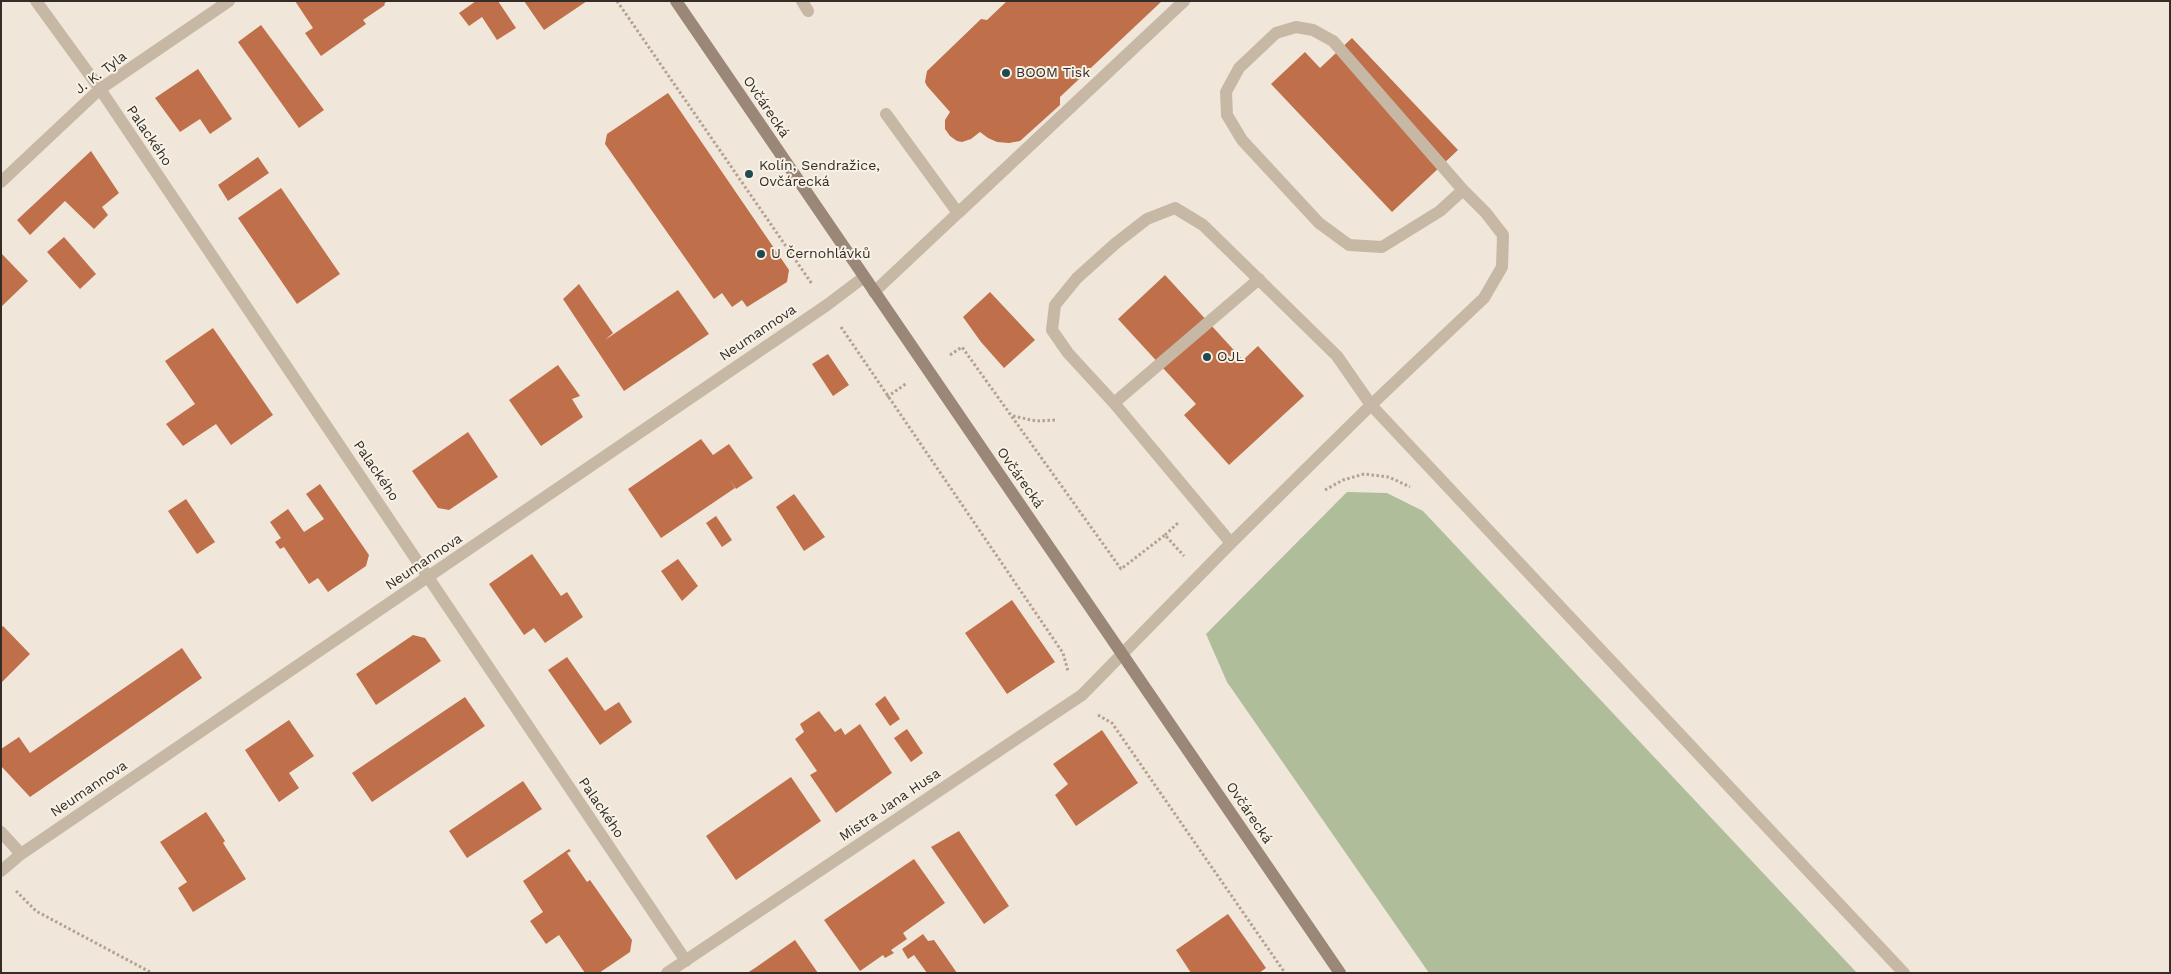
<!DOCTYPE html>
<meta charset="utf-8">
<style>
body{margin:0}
#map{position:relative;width:2171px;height:974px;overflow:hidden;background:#f0e7da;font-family:"Work Sans",sans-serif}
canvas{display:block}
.frame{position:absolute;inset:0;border:2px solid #332c27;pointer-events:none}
</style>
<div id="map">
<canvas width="2171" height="974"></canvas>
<div class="frame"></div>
</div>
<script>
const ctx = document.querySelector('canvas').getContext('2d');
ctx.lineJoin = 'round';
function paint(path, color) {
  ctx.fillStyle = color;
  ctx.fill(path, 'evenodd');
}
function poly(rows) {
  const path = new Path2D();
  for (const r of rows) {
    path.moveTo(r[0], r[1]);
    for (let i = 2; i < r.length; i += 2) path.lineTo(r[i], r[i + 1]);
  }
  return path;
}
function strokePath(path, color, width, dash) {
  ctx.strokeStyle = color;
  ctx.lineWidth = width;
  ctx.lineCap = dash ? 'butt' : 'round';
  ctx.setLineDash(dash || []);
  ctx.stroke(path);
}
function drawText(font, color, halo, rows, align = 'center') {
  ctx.font = font + ' "Work Sans",sans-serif';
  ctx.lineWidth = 4;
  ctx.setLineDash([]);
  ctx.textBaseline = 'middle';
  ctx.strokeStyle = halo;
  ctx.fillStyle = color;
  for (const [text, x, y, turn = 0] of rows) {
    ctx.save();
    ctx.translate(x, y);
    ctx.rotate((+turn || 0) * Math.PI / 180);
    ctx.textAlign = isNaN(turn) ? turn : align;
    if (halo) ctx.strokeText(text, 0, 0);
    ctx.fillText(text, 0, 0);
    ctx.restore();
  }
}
paint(poly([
 [1347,492,1387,493,1423,511,1857,973,1429,973,1227,682,1206,634]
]), '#afbd9b');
paint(poly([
 [295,1,387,1,384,4,385,5,363,20,366,24,321,56,305,33,313,28],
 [476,1,498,1,516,28,497,40,482,17,469,26,459,13],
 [524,1,587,1,544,30],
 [1007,1,1162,1,1060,97,1060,105,1020,141,1009,143,997,142,988,138,980,132,971,139,962,142,957,141,950,136,945,129,945,120,950,112,927,86,925,82,927,71,981,19,987,20],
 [261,25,324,110,299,128,238,42],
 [1352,38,1458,150,1392,212,1271,84,1305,52,1320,68],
 [198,69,232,119,210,134,200,119,180,132,155,98],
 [668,93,789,270,787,282,747,307,742,300,732,307,722,293,714,299,605,144,607,134],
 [91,151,119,193,102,207,108,215,94,229,65,201,30,235,17,220],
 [258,157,269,173,228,201,218,185],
 [281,188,340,274,297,304,238,218],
 [64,237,96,274,80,289,47,252],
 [1,253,28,281,1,307],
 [1165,275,1243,360,1258,346,1304,396,1229,465,1184,415,1196,404,1118,319],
 [579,284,613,333,605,340,678,290,709,334,624,391,563,299],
 [990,292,1035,340,1004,368,981,342,963,317],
 [213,328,273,415,231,445,216,424,183,446,166,424,195,404,165,361],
 [828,354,849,385,833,396,812,364],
 [558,365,580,396,572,399,583,417,541,446,509,400],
 [468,432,498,477,449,510,438,508,412,471],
 [701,439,713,455,729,444,753,478,736,489,729,478,735,488,661,538,628,489],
 [320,484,369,555,366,566,328,592,318,578,309,584,284,547,280,549,275,542,281,538,270,522,288,509,304,532,324,519,306,494],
 [794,494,825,537,804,551,776,507],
 [186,499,215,542,197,554,168,511],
 [716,516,732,540,722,547,706,523],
 [532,554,561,596,567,592,583,617,545,643,534,628,524,635,489,584],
 [678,559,698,586,682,601,661,571],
 [1012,600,1055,662,1007,694,965,633],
 [3,626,30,654,1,683,1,628],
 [413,635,425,638,441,661,376,705,356,674],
 [182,648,202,678,30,797,1,766,1,749,19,737,30,753],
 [567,657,605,711,619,702,632,722,600,745,548,670],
 [885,696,900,719,890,726,875,704],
 [465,697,485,726,372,802,352,773],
 [819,711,835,732,841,728,845,735,860,724,892,773,836,813,810,775,817,771,795,739,804,732,800,724],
 [289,720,314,756,289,773,299,788,279,802,245,750],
 [907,729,923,753,911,762,894,738],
 [1102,730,1138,783,1076,826,1055,795,1068,784,1053,764],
 [791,777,821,821,736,880,706,836],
 [523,781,542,809,467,858,449,831],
 [206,812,225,841,223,843,246,879,193,912,178,888,187,882,160,842],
 [959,831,1009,906,984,924,931,847],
 [569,849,571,851,567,853,587,882,590,880,632,940,630,952,599,973,585,973,559,935,546,944,530,921,543,912,523,881],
 [914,859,945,903,903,933,907,939,891,950,894,953,885,958,883,955,860,971,824,920],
 [1228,914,1266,968,1259,973,1191,973,1176,950],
 [923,934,928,941,934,940,957,973,927,973,914,955,908,959,902,949],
 [795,940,818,973,747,973,755,968]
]), '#bf6f49');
strokePath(poly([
 [617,1,812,284],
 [841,327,1063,653,1068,671],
 [950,355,962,347,1121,569,1165,535,1184,556],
 [887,397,907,383],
 [1013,416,1036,421,1056,420],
 [1325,490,1343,480,1364,474,1389,477,1410,487],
 [1165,535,1179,522],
 [1098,715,1112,723,1285,973],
 [16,891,36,911,152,973]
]), '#b2a291', 3, [2.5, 2.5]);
strokePath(poly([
 [802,1,808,11],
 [886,114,958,213,1184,1],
 [874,292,958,213],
 [1114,403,1259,279],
 [1231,543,1114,403,1068,353,1052,330,1055,305,1077,278,1116,243,1147,219,1175,208,1203,225,1337,356,1371,405,1484,298,1502,267,1503,235,1486,213,1463,190,1440,211,1382,247,1349,245,1319,223,1242,140,1227,115,1226,92,1239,68,1276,33,1296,27,1313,30,1333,41,1463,190]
]), '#c7b8a6', 12);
strokePath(poly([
 [36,1,100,89,686,961],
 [1,182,100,89,229,1],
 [1,832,21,854],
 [1,871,21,854,827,305,864,277],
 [667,973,1082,695,1231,543,1371,405,1904,973]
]), '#c7b8a6', 12);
strokePath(poly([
 [676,1,1340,973]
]), '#9a8778', 12);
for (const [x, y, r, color] of [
 [1006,73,5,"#1f4a52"],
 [749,174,5,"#1f4a52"],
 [761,254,5,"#1f4a52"],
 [1207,357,5,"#1f4a52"]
]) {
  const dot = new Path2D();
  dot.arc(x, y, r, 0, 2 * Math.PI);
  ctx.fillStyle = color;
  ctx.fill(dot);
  strokePath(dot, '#f8f1e5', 2);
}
drawText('14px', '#332c27', '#f8f1e5', [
 ["J. K. Tyla",101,73,-37],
 ["Ovčárecká",766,107,56],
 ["Palackého",149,136,56],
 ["Neumannova",758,333,-34],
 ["Palackého",376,471,56],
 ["Ovčárecká",1020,478,55],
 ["Neumannova",424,562,-34],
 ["Neumannova",89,789,-34],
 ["Mistra Jana Husa",890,805,-34],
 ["Palackého",601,808,56],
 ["Ovčárecká",1249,813,56]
]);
drawText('14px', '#332c27', '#f8f1e5', [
 ["BOOM Tisk",1016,73],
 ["Kolín, Sendražice,",759,166],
 ["Ovčárecká",759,182],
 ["U Černohlávků",771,254],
 ["OJL",1217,357]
], 'left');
</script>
